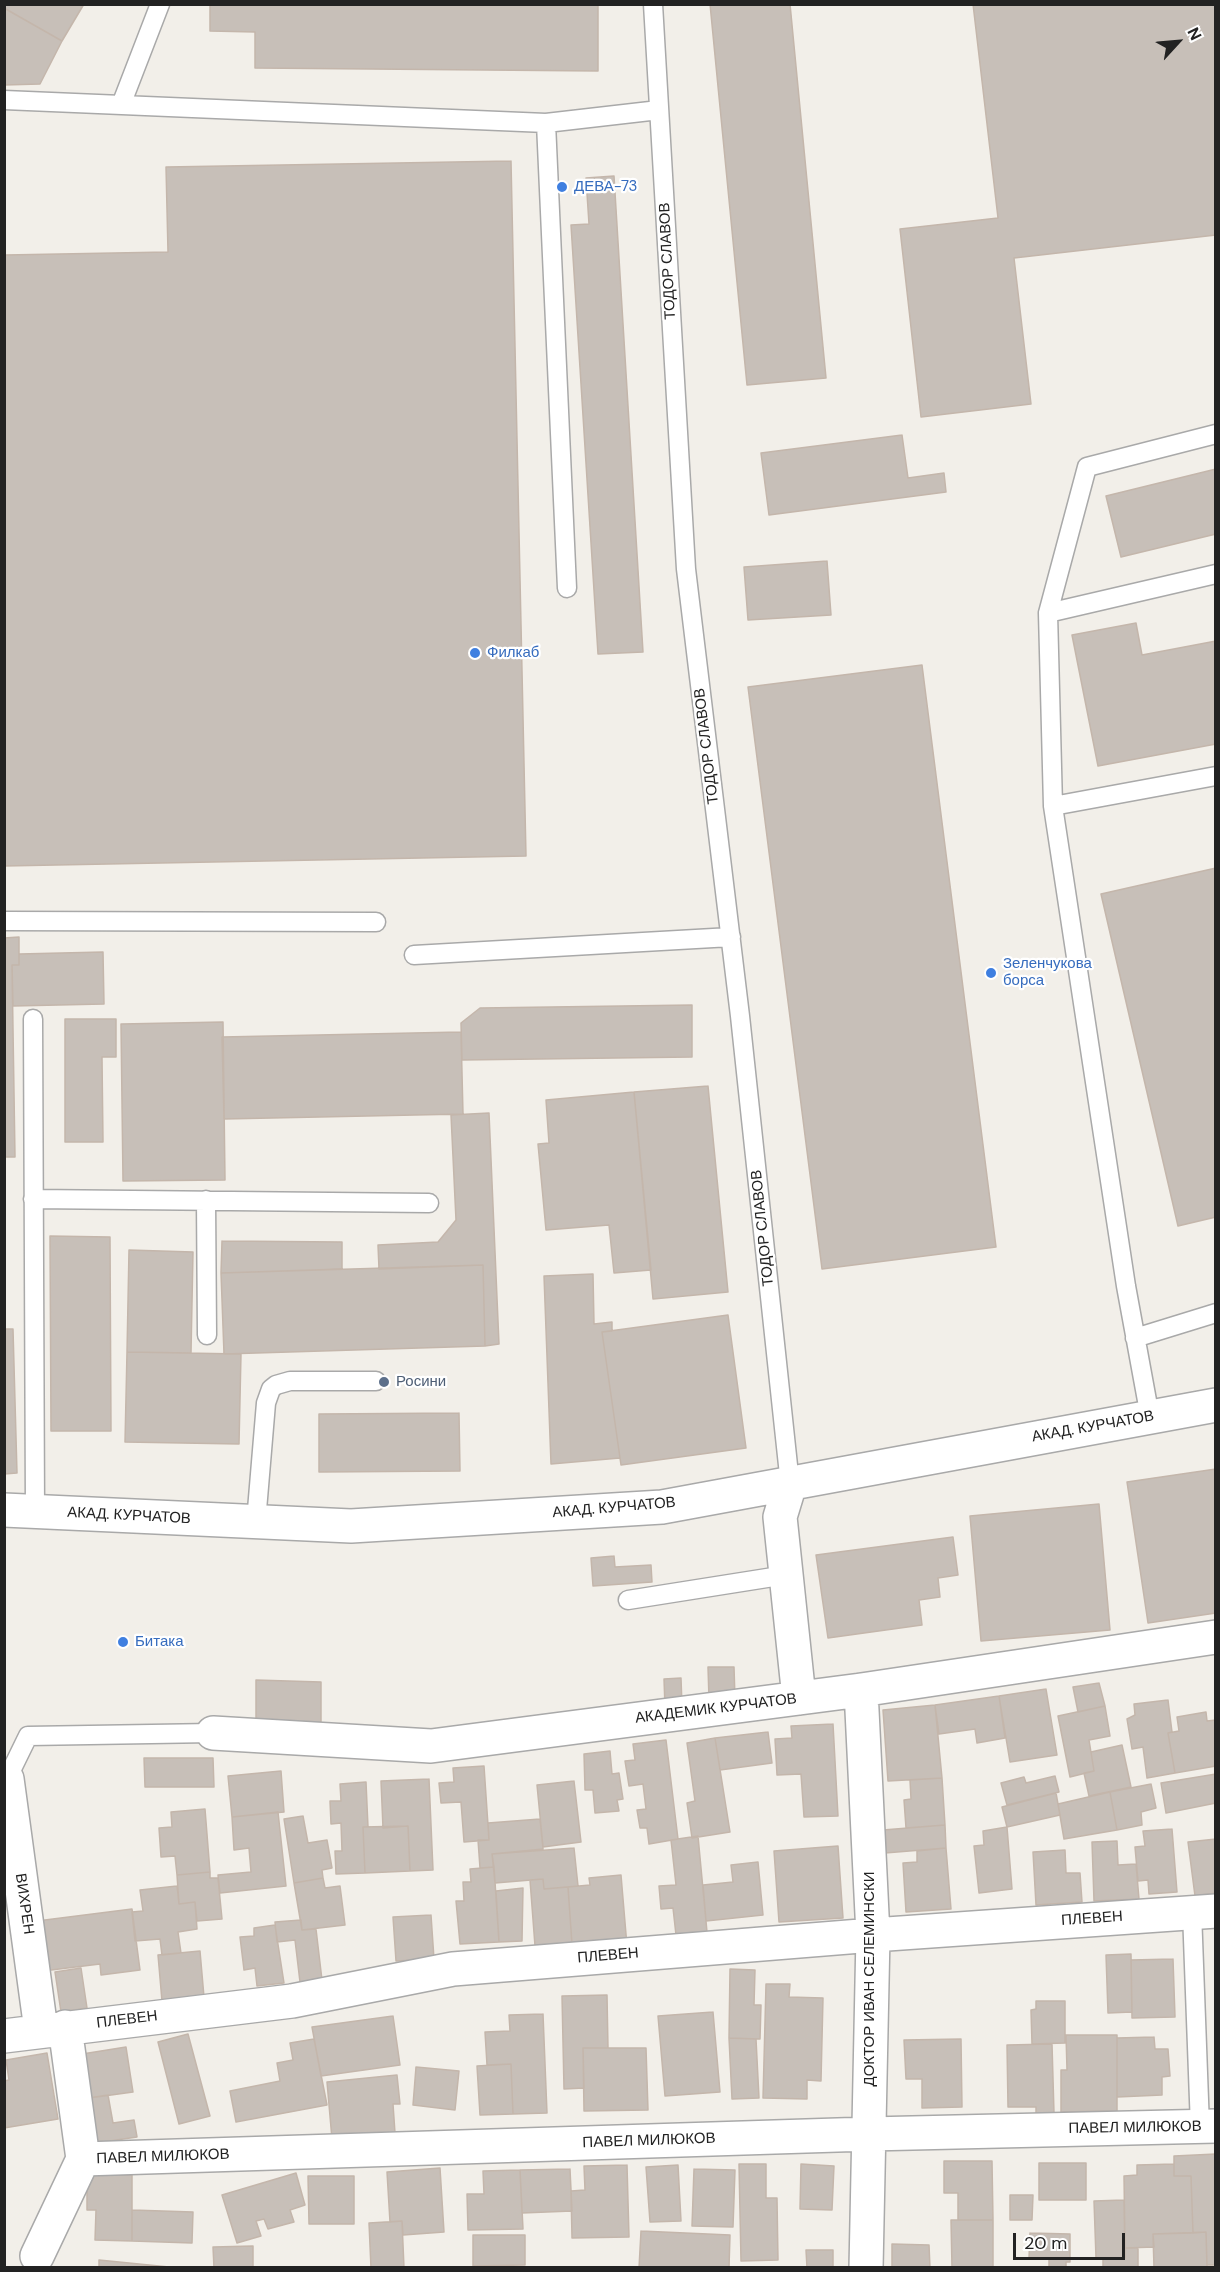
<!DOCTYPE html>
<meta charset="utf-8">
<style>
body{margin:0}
#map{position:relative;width:1220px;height:2272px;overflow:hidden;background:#f2efe9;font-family:"DM Sans",sans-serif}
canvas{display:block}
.frame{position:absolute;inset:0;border:6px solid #222;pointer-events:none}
.north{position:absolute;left:1148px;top:12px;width:60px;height:60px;-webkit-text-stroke:4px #fff;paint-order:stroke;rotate:64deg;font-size:16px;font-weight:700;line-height:24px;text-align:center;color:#222}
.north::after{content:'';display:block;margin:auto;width:21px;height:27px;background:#222;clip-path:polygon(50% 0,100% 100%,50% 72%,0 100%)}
.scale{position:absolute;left:1013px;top:2233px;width:112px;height:27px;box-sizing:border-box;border:3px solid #222;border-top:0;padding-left:8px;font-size:18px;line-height:21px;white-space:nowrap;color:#222;-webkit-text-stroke:4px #fff;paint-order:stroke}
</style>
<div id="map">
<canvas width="1220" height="2272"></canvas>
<div class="frame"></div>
<div class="north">N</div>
<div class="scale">20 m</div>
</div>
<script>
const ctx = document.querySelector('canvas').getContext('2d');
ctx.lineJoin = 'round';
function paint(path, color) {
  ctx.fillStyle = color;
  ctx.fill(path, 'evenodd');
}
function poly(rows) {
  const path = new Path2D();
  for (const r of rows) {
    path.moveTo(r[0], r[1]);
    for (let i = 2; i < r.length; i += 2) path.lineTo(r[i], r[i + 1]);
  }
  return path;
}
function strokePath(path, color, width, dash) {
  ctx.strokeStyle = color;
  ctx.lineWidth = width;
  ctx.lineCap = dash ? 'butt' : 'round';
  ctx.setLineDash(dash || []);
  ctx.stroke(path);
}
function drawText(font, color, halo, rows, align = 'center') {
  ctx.font = font + ' "DM Sans",sans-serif';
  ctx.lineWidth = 4.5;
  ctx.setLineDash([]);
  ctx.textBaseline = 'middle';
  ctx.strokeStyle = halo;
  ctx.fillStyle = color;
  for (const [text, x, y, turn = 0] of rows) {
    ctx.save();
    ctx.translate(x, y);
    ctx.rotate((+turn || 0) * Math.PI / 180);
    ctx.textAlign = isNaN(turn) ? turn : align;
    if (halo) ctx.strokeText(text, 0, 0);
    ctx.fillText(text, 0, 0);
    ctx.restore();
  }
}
const building = poly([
 [4,4,84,4,62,41,4,8,4,4],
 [210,4,598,4,598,71,255,68,255,32,210,31,210,4],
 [710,4,790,4,826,378,747,385,710,4],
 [973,4,1216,4,1216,235,1014,258,1031,404,921,417,900,229,998,218,973,4],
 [4,8,62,41,40,84,4,85,4,8],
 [511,161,526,856,4,866,4,211,5,255,168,252,166,167,511,161],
 [614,176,643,652,598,654,571,225,589,224,586,178,614,176],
 [902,435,908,478,944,473,946,492,769,515,761,453,902,435],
 [1216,469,1216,534,1121,557,1106,496,1216,469],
 [827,561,831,615,748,620,744,567,827,561],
 [1136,623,1142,655,1216,641,1216,744,1098,766,1072,635,1136,623],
 [922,665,996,1247,822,1269,748,687,922,665],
 [1216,868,1216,1217,1178,1226,1101,894,1216,868],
 [19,937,19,965,12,965,15,1157,4,1157,4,938,19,937],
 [103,952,104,1004,13,1006,12,965,19,965,19,954,103,952],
 [692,1005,692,1057,462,1060,461,1023,480,1008,692,1005],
 [65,1019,116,1019,116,1057,102,1057,103,1142,65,1142,65,1019],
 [223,1022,225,1180,123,1181,121,1024,223,1022],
 [461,1032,463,1114,224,1119,222,1037,461,1032],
 [708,1086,728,1292,653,1299,634,1092,708,1086],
 [634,1092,651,1270,614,1273,609,1225,546,1230,538,1144,549,1143,546,1100,634,1092],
 [489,1113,499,1344,485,1346,483,1265,379,1269,378,1245,438,1242,456,1220,451,1115,489,1113],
 [50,1236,110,1237,111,1431,51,1431,50,1236],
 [222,1241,342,1242,342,1269,221,1273,222,1241],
 [129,1250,193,1252,191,1353,127,1352,129,1250],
 [483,1265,485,1346,224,1354,221,1273,483,1265],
 [593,1274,594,1324,612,1322,612,1331,602,1332,620,1458,551,1464,544,1276,593,1274],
 [728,1315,746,1448,621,1465,602,1332,728,1315],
 [4,1329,13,1329,17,1473,4,1474,4,1329],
 [127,1352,241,1354,239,1444,125,1442,127,1352],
 [459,1413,460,1471,319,1472,319,1414,459,1413],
 [1216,1469,1216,1613,1148,1623,1127,1482,1216,1469],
 [1099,1504,1110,1630,981,1641,970,1516,1099,1504],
 [953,1537,958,1575,938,1578,940,1597,919,1600,922,1625,828,1638,816,1555,953,1537],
 [614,1556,615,1567,651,1565,652,1582,593,1586,591,1558,614,1556],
 [708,1667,734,1667,735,1699,709,1699,708,1667],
 [681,1678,682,1706,665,1707,664,1679,681,1678],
 [256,1680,321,1682,321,1728,256,1726,256,1680],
 [1099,1683,1105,1706,1078,1712,1073,1687,1099,1683],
 [1046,1689,1057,1755,1010,1762,999,1696,1046,1689],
 [999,1696,1005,1738,977,1743,975,1729,939,1734,935,1705,999,1696],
 [1168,1700,1172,1732,1168,1733,1175,1773,1147,1778,1143,1747,1132,1749,1127,1719,1135,1715,1134,1704,1168,1700],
 [935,1705,942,1778,888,1781,883,1710,935,1705],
 [1105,1706,1110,1736,1089,1740,1094,1771,1070,1777,1058,1716,1105,1706],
 [1206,1712,1207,1721,1216,1720,1216,1766,1175,1773,1168,1733,1179,1731,1177,1717,1206,1712],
 [833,1724,838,1816,804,1817,801,1774,777,1775,775,1739,792,1738,791,1726,833,1724],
 [768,1732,772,1763,720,1770,715,1738,768,1732],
 [715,1738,730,1832,692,1838,687,1803,695,1801,687,1743,715,1738],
 [666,1740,678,1839,649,1844,647,1828,640,1828,637,1810,646,1809,643,1784,629,1786,625,1761,635,1760,633,1744,666,1740],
 [1122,1745,1131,1787,1089,1796,1084,1773,1094,1771,1091,1752,1122,1745],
 [610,1751,612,1774,619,1773,623,1799,617,1800,619,1811,595,1813,593,1790,585,1790,584,1754,610,1751],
 [144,1758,213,1758,214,1787,145,1787,144,1758],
 [484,1766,489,1840,464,1842,461,1802,441,1803,439,1783,454,1782,453,1768,484,1766],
 [281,1771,284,1812,232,1817,228,1776,281,1771],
 [1216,1774,1216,1803,1166,1813,1161,1783,1216,1774],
 [1055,1776,1059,1792,1007,1805,1001,1783,1024,1777,1026,1783,1055,1776],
 [942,1778,945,1825,906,1828,904,1800,911,1799,910,1780,942,1778],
 [429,1779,433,1870,410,1871,408,1826,383,1828,381,1781,429,1779],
 [574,1781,581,1842,543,1847,537,1785,574,1781],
 [366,1782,368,1827,363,1827,365,1873,336,1874,335,1851,342,1851,341,1823,331,1824,330,1801,341,1801,340,1784,366,1782],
 [1151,1784,1156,1808,1141,1812,1142,1825,1117,1830,1110,1792,1151,1784],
 [1110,1792,1117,1830,1064,1839,1058,1804,1110,1792],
 [1056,1793,1060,1815,1007,1827,1002,1807,1056,1793],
 [205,1809,210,1872,177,1875,175,1856,161,1857,159,1828,172,1827,171,1812,205,1809],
 [278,1812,286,1886,220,1893,218,1875,251,1872,249,1848,234,1850,232,1817,278,1812],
 [303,1816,308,1843,327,1840,332,1868,322,1870,323,1878,294,1883,284,1819,303,1816],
 [540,1819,543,1849,492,1854,494,1867,480,1868,478,1840,489,1840,488,1823,540,1819],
 [945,1825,946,1848,885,1853,883,1830,945,1825],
 [408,1826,410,1871,365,1873,363,1827,408,1826],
 [1007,1827,1012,1889,979,1893,974,1846,984,1845,983,1831,1007,1827],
 [1172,1829,1177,1892,1149,1894,1148,1880,1138,1881,1135,1847,1145,1846,1143,1831,1172,1829],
 [698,1836,707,1932,676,1935,673,1908,661,1909,659,1886,676,1885,671,1840,698,1836],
 [1216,1839,1216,1893,1195,1896,1188,1842,1216,1839],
 [1117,1841,1118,1865,1136,1864,1139,1899,1094,1901,1092,1842,1117,1841],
 [838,1846,843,1918,779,1922,774,1851,838,1846],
 [574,1848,578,1886,544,1889,543,1879,495,1883,492,1854,574,1848],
 [946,1848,951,1909,906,1912,903,1863,917,1862,917,1851,946,1848],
 [1065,1850,1066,1873,1080,1873,1082,1902,1036,1905,1033,1852,1065,1850],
 [758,1862,763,1915,706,1921,703,1885,733,1882,731,1865,758,1862],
 [494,1867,499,1942,460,1944,456,1901,464,1901,463,1882,471,1882,470,1869,494,1867],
 [210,1872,210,1878,218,1878,222,1919,197,1921,195,1902,179,1904,177,1875,210,1872],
 [621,1875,627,1946,572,1944,568,1887,590,1885,589,1878,621,1875],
 [323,1878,325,1888,340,1886,345,1925,302,1930,294,1883,323,1878],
 [543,1879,544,1889,568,1887,572,1944,535,1946,530,1880,543,1879],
 [177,1886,179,1904,195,1902,197,1929,178,1932,181,1953,162,1955,160,1939,135,1941,132,1912,143,1911,140,1890,177,1886],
 [523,1888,522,1941,499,1942,496,1891,523,1888],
 [132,1909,140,1970,101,1975,100,1964,43,1971,37,1921,132,1909],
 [431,1915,434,1959,396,1961,393,1917,431,1915],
 [301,1920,302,1930,316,1929,322,1980,300,1982,295,1940,277,1942,275,1922,301,1920],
 [275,1925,284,1983,257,1986,255,1968,244,1970,240,1937,254,1936,254,1928,275,1925],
 [200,1951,204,1997,162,2001,158,1955,200,1951],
 [1131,1954,1132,2012,1108,2013,1106,1955,1131,1954],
 [1173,1959,1175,2017,1132,2018,1131,1960,1173,1959],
 [81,1968,87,2008,61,2012,55,1972,81,1968],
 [730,1969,755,1970,754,2005,761,2005,760,2039,729,2038,730,1969],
 [766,1984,790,1984,789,1997,823,1998,821,2081,807,2080,807,2099,763,2098,766,1984],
 [607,1995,608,2048,583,2048,584,2088,564,2089,562,1996,607,1995],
 [1036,2001,1065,2001,1065,2043,1032,2044,1031,2010,1036,2009,1036,2001],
 [713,2012,720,2092,665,2096,658,2016,713,2012],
 [543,2014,547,2113,513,2114,511,2064,487,2065,485,2032,510,2031,509,2015,543,2014],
 [393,2016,400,2065,321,2076,312,2027,393,2016],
 [188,2034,210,2116,179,2124,158,2042,188,2034],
 [1066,2035,1117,2035,1117,2111,1061,2112,1061,2070,1067,2070,1066,2035],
 [1154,2037,1155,2049,1168,2049,1170,2076,1162,2077,1162,2095,1117,2097,1117,2038,1154,2037],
 [729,2038,756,2039,759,2098,732,2099,729,2038],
 [314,2039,327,2105,236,2122,230,2091,280,2081,277,2063,293,2060,290,2043,314,2039],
 [961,2039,962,2107,922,2108,922,2079,906,2079,904,2040,961,2039],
 [1052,2044,1054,2113,1036,2114,1036,2107,1008,2107,1007,2045,1052,2044],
 [126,2047,133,2092,82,2099,76,2055,126,2047],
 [583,2048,646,2048,648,2110,584,2111,583,2048],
 [47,2053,58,2119,4,2128,4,2081,9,2080,6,2060,47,2053],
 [511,2064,513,2114,480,2115,477,2066,511,2064],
 [416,2067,459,2071,455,2110,413,2105,416,2067],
 [397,2075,400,2104,393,2104,395,2133,332,2139,327,2082,397,2075],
 [108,2095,113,2123,134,2120,137,2137,89,2144,82,2099,108,2095],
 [1216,2154,1216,2265,1207,2265,1206,2232,1193,2233,1191,2176,1174,2176,1174,2156,1216,2154],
 [944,2161,992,2161,993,2220,958,2220,958,2193,944,2193,944,2161],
 [1039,2163,1086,2163,1086,2200,1039,2200,1039,2163],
 [739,2164,766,2164,766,2198,777,2198,778,2260,741,2261,739,2164],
 [801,2164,834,2166,832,2210,800,2209,801,2164],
 [1174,2164,1174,2176,1191,2176,1193,2233,1153,2234,1154,2247,1125,2248,1124,2176,1137,2175,1137,2165,1174,2164],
 [627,2165,629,2237,572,2238,571,2191,585,2190,584,2166,627,2165],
 [678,2165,681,2221,650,2222,646,2167,678,2165],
 [440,2168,444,2232,403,2235,402,2221,390,2222,387,2172,440,2168],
 [570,2169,572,2211,522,2213,520,2170,570,2169],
 [694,2169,735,2170,733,2227,692,2226,694,2169],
 [520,2170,523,2229,468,2230,467,2194,484,2194,483,2171,520,2170],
 [296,2173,305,2205,290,2210,294,2222,268,2229,264,2219,256,2221,261,2236,237,2243,222,2195,296,2173],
 [87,2175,132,2175,132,2241,95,2240,96,2210,87,2210,87,2175],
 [308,2176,354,2176,354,2224,309,2224,308,2176],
 [1010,2195,1033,2195,1032,2220,1010,2220,1010,2195],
 [1124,2200,1125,2258,1096,2258,1094,2201,1124,2200],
 [132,2210,193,2212,192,2243,132,2241,132,2210],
 [951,2220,993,2220,993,2268,952,2268,951,2220],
 [402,2221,404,2268,371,2268,369,2223,402,2221],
 [641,2231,730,2235,729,2268,639,2268,641,2231],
 [1206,2232,1207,2268,1154,2268,1153,2234,1206,2232],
 [1030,2233,1070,2234,1070,2262,1066,2262,1066,2268,1049,2268,1049,2259,1029,2258,1030,2233],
 [473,2235,525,2235,525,2265,473,2266,473,2235],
 [892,2244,929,2245,930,2268,892,2268,892,2244],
 [253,2246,253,2268,214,2268,213,2247,253,2246],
 [1125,2248,1138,2248,1138,2268,1103,2268,1103,2258,1125,2258,1125,2248],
 [806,2250,833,2250,833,2268,807,2268,806,2250],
 [99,2260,179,2268,99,2268,99,2260]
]);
paint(building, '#c7bfb8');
strokePath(building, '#c4b6ab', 1.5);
const lane = poly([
 [653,4,686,569,740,1016,790,1484],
 [4,100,546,123,659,110],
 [121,105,160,4],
 [546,123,567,588],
 [1048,613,1216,574],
 [1053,806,1216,776],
 [4,921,376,922],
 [414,955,731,937],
 [33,1019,35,1512],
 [33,1199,429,1203],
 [206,1200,207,1335],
 [1135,1338,1216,1313],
 [1150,1417,1126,1286,1053,806,1048,613,1087,467,1216,434],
 [256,1522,266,1403,271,1389,276,1385,290,1381,376,1381],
 [628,1600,786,1575],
 [4,1779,7,1779,28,1736,213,1733],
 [1192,1912,1200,2127]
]);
const street = poly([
 [790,1484,780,1517,799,1698],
 [4,1510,351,1526,662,1507,1216,1405],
 [861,1690,873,1935,866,2268],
 [213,1733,431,1746,861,1690,1216,1637],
 [7,1779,41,2030],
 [4,2036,292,2001,453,1969,873,1935,1216,1911],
 [83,2159,869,2134,1216,2126],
 [37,2256,83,2159,65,2027]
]);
strokePath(lane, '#a9a9a9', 21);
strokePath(street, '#a9a9a9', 36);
strokePath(lane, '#fff', 18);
strokePath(street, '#fff', 33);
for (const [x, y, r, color] of [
 [562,187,6,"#3f7fe0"],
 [475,653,6,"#3f7fe0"],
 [991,973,6,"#3f7fe0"],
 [384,1382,6,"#5c6f8a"],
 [123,1642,6,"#3f7fe0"]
]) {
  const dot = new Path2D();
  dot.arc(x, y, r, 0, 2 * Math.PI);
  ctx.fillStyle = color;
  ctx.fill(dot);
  strokePath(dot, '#fff', 2);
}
drawText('15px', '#366cbe', '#fff', [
 ["ДЕВА-73",574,187],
 ["Филкаб",487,653],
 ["Зеленчукова",1003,964],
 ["борса",1003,981],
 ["Битака",135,1642]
], 'left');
drawText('15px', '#222', '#fff', [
 ["ТОДОР СЛАВОВ",668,261,-93],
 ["ТОДОР СЛАВОВ",707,746,-97],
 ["ТОДОР СЛАВОВ",763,1228,-96],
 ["АКАД. КУРЧАТОВ",1093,1427,-10],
 ["АКАД. КУРЧАТОВ",614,1508,-5],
 ["АКАД. КУРЧАТОВ",129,1516,3],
 ["АКАДЕМИК КУРЧАТОВ",716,1709,-7],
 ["ВИХРЕН",24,1904,82],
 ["ПЛЕВЕН",1092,1919,-4],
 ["ПЛЕВЕН",608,1956,-5],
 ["ДОКТОР ИВАН СЕЛЕМИНСКИ",870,1979,-90],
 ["ПЛЕВЕН",127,2020,-7],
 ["ПАВЕЛ МИЛЮКОВ",1135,2128,-1],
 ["ПАВЕЛ МИЛЮКОВ",649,2141,-2],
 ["ПАВЕЛ МИЛЮКОВ",163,2157,-2]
]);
drawText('15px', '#4e5e75', '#fff', [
 ["Росини",396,1382]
], 'left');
</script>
